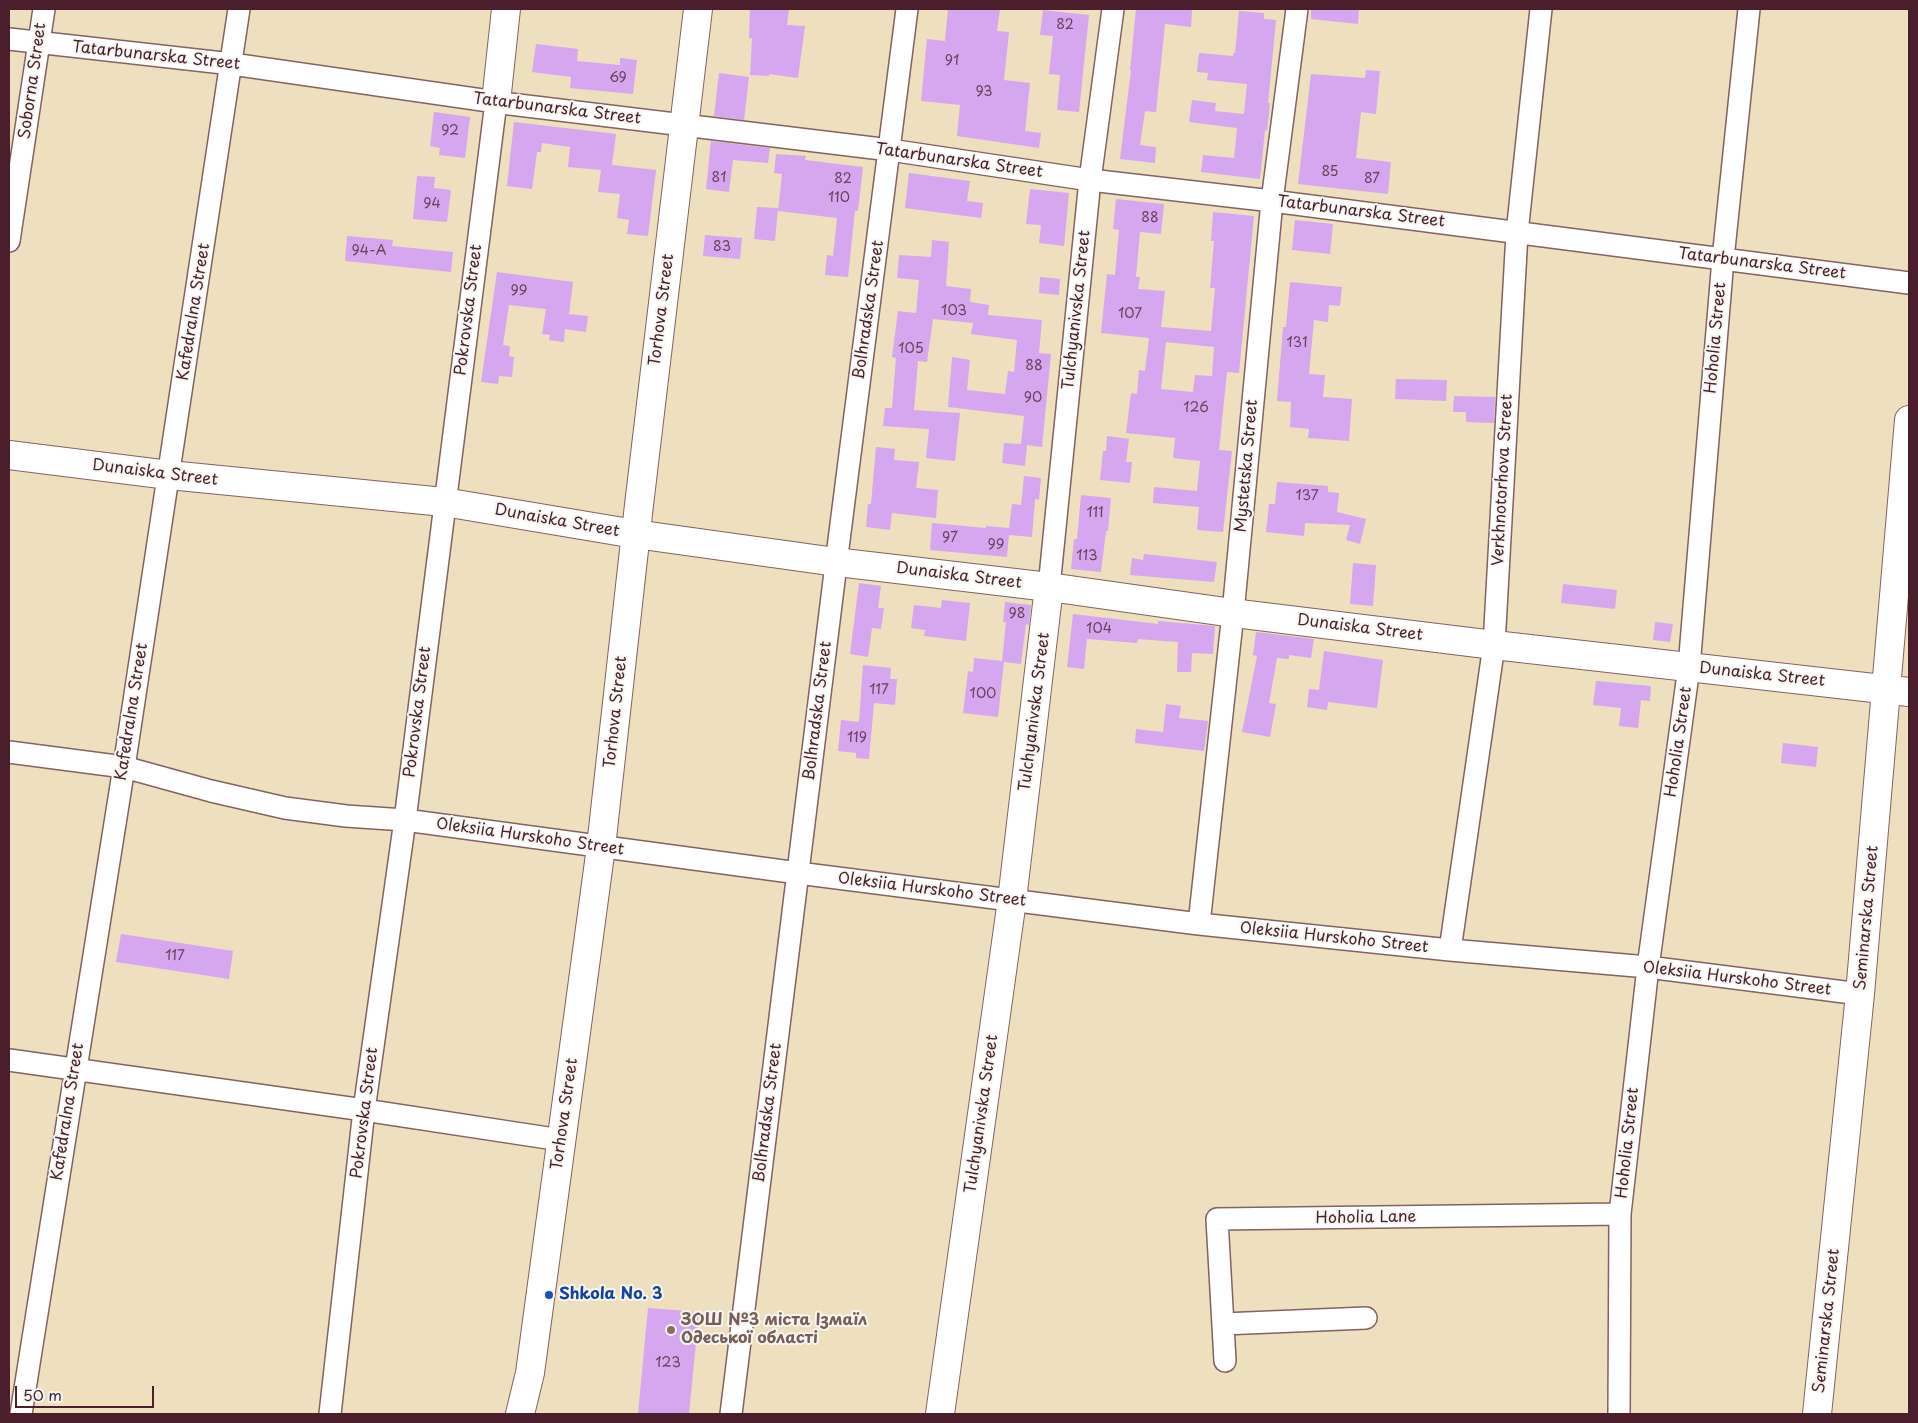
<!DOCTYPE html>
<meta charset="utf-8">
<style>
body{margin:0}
#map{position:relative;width:1918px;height:1423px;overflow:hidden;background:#eedfbf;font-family:"Playpen Sans",sans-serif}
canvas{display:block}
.frame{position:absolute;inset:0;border:10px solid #4a1f2b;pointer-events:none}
.scale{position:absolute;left:15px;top:1386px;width:139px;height:22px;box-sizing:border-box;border:2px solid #4a1f2b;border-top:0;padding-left:6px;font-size:15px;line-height:18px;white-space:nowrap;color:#4a1f2b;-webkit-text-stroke:4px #f6f6f2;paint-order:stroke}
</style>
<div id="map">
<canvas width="1918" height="1423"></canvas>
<div class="frame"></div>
<div class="scale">50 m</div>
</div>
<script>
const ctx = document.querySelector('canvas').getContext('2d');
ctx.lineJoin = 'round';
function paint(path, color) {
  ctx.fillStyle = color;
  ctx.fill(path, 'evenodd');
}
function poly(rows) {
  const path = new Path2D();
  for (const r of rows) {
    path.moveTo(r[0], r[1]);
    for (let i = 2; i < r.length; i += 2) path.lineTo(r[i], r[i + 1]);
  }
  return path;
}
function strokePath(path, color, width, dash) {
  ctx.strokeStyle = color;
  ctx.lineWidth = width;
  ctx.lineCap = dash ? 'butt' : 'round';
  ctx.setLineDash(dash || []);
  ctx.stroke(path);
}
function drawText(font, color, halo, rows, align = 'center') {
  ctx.font = font + ' "Playpen Sans",sans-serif';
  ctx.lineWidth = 4;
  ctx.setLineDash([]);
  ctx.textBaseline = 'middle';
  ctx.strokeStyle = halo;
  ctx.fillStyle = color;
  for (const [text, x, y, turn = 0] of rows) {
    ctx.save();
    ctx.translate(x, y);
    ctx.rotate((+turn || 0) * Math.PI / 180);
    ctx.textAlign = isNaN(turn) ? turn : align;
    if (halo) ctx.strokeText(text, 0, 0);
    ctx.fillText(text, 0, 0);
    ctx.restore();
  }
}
paint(poly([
 [750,9,789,9,787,25,805,26,798,78,769,74,769,76,750,75,752,38,749,38],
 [948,9,1000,9,997,31,1009,32,1004,80,1030,83,1025,131,1041,133,1039,148,957,136,960,105,921,101,927,39,945,41],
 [1136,9,1192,10,1191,27,1165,24,1156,112,1145,111,1140,145,1156,147,1155,163,1120,159,1131,70,1130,70],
 [1311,9,1359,9,1358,24,1311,19],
 [1043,10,1089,15,1079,112,1057,110,1060,75,1049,74,1053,36,1040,35],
 [1239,11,1264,13,1264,19,1276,20,1268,103,1270,103,1267,131,1265,130,1260,179,1201,172,1203,155,1234,158,1237,128,1189,122,1192,100,1216,103,1215,111,1244,114,1247,84,1207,80,1208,73,1197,72,1199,53,1233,56,1233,53,1235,53],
 [536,44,578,49,577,61,620,65,620,58,637,60,633,94,570,88,571,77,532,72],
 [1366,70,1380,71,1376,114,1361,112,1356,158,1391,162,1388,194,1298,184,1311,74,1365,78],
 [719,73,749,77,744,120,714,116],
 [434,112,470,117,465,158,439,155,440,148,430,146],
 [514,122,616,134,612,165,656,170,648,236,627,234,629,220,617,218,620,194,598,192,601,170,568,167,570,147,542,143,541,152,537,152,532,189,507,186],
 [711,141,770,148,768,163,733,160,729,192,706,189],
 [776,154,806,156,805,160,863,167,858,211,855,211,848,277,825,275,827,255,833,256,837,218,778,211,782,174,774,173],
 [909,173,970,181,967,201,983,203,981,218,905,208],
 [417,176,435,177,434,188,451,190,447,222,413,219],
 [1030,189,1069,193,1064,246,1039,243,1041,225,1026,224],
 [1116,199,1164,204,1161,234,1140,232,1136,277,1140,277,1138,289,1165,291,1161,327,1211,331,1215,288,1210,288,1214,241,1211,241,1213,212,1254,216,1239,373,1227,372,1219,450,1232,451,1223,532,1197,530,1199,507,1153,503,1154,487,1197,491,1200,461,1173,458,1175,438,1126,433,1131,393,1137,394,1139,370,1145,371,1149,338,1101,333,1107,274,1115,275,1119,230,1113,229],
 [1166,342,1214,347,1212,376,1195,375,1193,392,1161,389],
 [757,207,778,208,775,241,754,239],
 [1295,220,1333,224,1330,254,1292,250],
 [705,235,742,238,740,259,703,256],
 [347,236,393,240,392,246,453,252,451,272,345,261],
 [932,240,949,242,946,286,971,289,970,302,989,305,988,315,1042,320,1039,353,1051,354,1042,447,1027,445,1025,466,1002,463,1004,443,1021,444,1024,416,948,407,952,357,970,360,967,390,1005,394,1008,371,1014,372,1017,340,971,334,973,323,933,319,927,362,918,361,914,410,960,413,955,461,926,458,929,429,883,426,885,408,892,408,896,358,892,357,898,311,916,313,919,280,897,278,899,255,931,257],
 [497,272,573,282,569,314,588,316,586,332,565,329,564,342,549,340,550,335,542,334,546,309,509,305,503,345,510,346,509,356,514,357,512,377,499,376,498,384,481,382],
 [1040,277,1060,279,1059,295,1039,293],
 [1290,282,1342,287,1340,306,1329,305,1328,322,1314,320,1309,374,1325,375,1323,397,1352,399,1349,441,1308,438,1309,429,1290,427,1291,402,1277,401,1283,327,1286,327],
 [1396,379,1447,380,1446,401,1395,399],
 [1454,396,1495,397,1494,423,1466,422,1466,412,1453,412],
 [1107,436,1129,439,1126,462,1132,462,1130,483,1100,480,1103,451,1106,451],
 [876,447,895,449,894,460,919,462,916,488,938,490,936,518,892,513,890,530,866,527,868,504,871,504],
 [1024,476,1041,478,1039,500,1035,499,1032,537,1009,535,1007,557,930,550,932,523,986,528,986,526,1009,528,1012,504,1021,505],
 [1277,482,1328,486,1328,492,1339,493,1337,512,1366,519,1360,544,1346,540,1350,525,1305,523,1304,536,1266,532,1269,504,1275,504],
 [1081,495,1111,498,1108,531,1106,531,1101,572,1071,569,1074,539,1077,539],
 [1144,554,1217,562,1214,582,1130,575,1132,558,1143,560],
 [1353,563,1376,565,1373,606,1350,604],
 [859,583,881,586,878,608,884,608,881,629,872,628,868,657,850,654],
 [1563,584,1617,590,1615,609,1561,603],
 [942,600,970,603,966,641,924,636,925,630,911,628,914,605,941,608],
 [1005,602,1031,605,1029,625,1026,624,1021,664,1004,662,998,717,963,713,968,671,973,672,974,658,1002,661,1006,622,1003,622],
 [1073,614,1158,624,1158,621,1215,626,1213,654,1192,653,1191,672,1177,672,1178,642,1138,639,1137,643,1087,639,1084,669,1067,667],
 [1655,622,1673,624,1670,642,1653,640],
 [1256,632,1314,639,1311,658,1289,655,1289,659,1277,658,1269,703,1276,704,1270,737,1242,732,1257,656,1253,655],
 [1324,651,1383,660,1377,708,1328,702,1327,710,1307,707,1309,689,1319,690],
 [863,665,891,668,890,679,897,679,895,705,874,703,869,759,856,758,856,753,838,751,841,720,859,722],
 [1596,681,1651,686,1650,701,1641,700,1638,728,1619,726,1621,708,1593,705],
 [1166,704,1181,706,1179,718,1208,721,1204,751,1135,743,1136,729,1163,732],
 [1783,743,1818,747,1816,767,1781,763],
 [121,934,233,951,229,979,116,962],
 [648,1308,699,1312,689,1414,638,1414]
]), '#d4a7ef');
const street = poly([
 [9,39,232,64,510,104,890,150,1090,180,1272,201,1909,283],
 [9,241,44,9],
 [1049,587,1090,180,1113,9],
 [9,752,124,767,211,791,285,808,346,816,405,820,798,873,1199,924,1450,950,1648,967,1860,994],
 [1199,924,1233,613,1272,201,1297,9],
 [1450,950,1494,645,1517,233,1541,9],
 [9,1060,364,1110,561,1140],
 [1223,1324,1366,1318],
 [1225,1361,1217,1219,1620,1214],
 [21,1414,124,767,239,9],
 [330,1414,364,1110,405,820,496,102],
 [731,1414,839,540,907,9],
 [1619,1414,1620,1214,1648,967,1689,667,1723,259,1749,9]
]);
const secondary = poly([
 [496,102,506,9],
 [9,455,169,475,444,502,635,534,836,562,1049,587,1233,613,1494,645,1909,692],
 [520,1414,530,1373,601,847,639,505,698,9],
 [940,1414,1012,900,1049,587],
 [1817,1414,1860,994,1909,420]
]);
strokePath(street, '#83625f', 24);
strokePath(secondary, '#83625f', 30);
strokePath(street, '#fff', 21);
strokePath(secondary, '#fff', 28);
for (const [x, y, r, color] of [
 [549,1295,5,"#1a4fb4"],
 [671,1330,5,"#8d6e63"]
]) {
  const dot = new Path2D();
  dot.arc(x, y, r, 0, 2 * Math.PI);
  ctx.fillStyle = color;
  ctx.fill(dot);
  strokePath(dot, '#f6f6f2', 2);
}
drawText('14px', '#6c415c', null, [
 ["82",1065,25],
 ["91",952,61],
 ["69",618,78],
 ["93",984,92],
 ["92",450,131],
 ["85",1330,172],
 ["81",719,178],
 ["82",843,179],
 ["87",1372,179],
 ["110",839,198],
 ["94",432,204],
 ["88",1150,218],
 ["83",722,247],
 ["94-А",369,251],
 ["99",519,291],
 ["103",954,311],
 ["107",1130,314],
 ["131",1297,343],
 ["105",911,349],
 ["88",1034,366],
 ["90",1033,398],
 ["126",1196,408],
 ["137",1307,496],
 ["111",1095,513],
 ["97",950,538],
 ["99",996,545],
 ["113",1087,556],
 ["98",1017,614],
 ["104",1099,629],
 ["117",879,690],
 ["100",983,694],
 ["119",857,738],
 ["117",175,956],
 ["123",668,1363]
]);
drawText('16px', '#4a1f2b', '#f6f6f2', [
 ["Tatarbunarska Street",156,56,6],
 ["Soborna Street",33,81,-82],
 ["Tatarbunarska Street",557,109,7],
 ["Tatarbunarska Street",959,161,8],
 ["Tatarbunarska Street",1361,212,7],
 ["Tatarbunarska Street",1762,264,7],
 ["Pokrovska Street",469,310,-83],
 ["Torhova Street",662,310,-83],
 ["Bolhradska Street",869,310,-82],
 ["Tulchyanivska Street",1077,310,-84],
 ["Kafedralna Street",194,312,-81],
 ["Hoholia Street",1716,338,-85],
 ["Mystetska Street",1247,466,-85],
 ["Dunaiska Street",155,473,7],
 ["Verkhnotorhova Street",1503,480,-87],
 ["Dunaiska Street",557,521,10],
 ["Dunaiska Street",959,576,7],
 ["Dunaiska Street",1360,628,7],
 ["Dunaiska Street",1762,675,6],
 ["Bolhradska Street",818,711,-83],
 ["Kafedralna Street",132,712,-81],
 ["Pokrovska Street",418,712,-83],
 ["Torhova Street",616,712,-84],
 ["Tulchyanivska Street",1035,712,-83],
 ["Hoholia Street",1679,742,-82],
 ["Oleksiia Hurskoho Street",530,837,8],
 ["Oleksiia Hurskoho Street",932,890,7],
 ["Seminarska Street",1867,918,-85],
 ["Oleksiia Hurskoho Street",1334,938,6],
 ["Oleksiia Hurskoho Street",1737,979,7],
 ["Kafedralna Street",68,1112,-81],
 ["Pokrovska Street",365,1113,-83],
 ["Bolhradska Street",768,1113,-83],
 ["Torhova Street",565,1114,-82],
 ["Tulchyanivska Street",982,1114,-82],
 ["Hoholia Street",1628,1143,-84],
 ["Hoholia Lane",1366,1218,-1],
 ["Seminarska Street",1827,1321,-84]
]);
drawText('bold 16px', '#164399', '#f6f6f2', [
 ["Shkola No. 3",559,1295]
], 'left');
drawText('bold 16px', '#785e54', '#f6f6f2', [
 ["ЗОШ №3 міста Ізмаїл",681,1321],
 ["Одеської області",681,1339]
], 'left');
</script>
